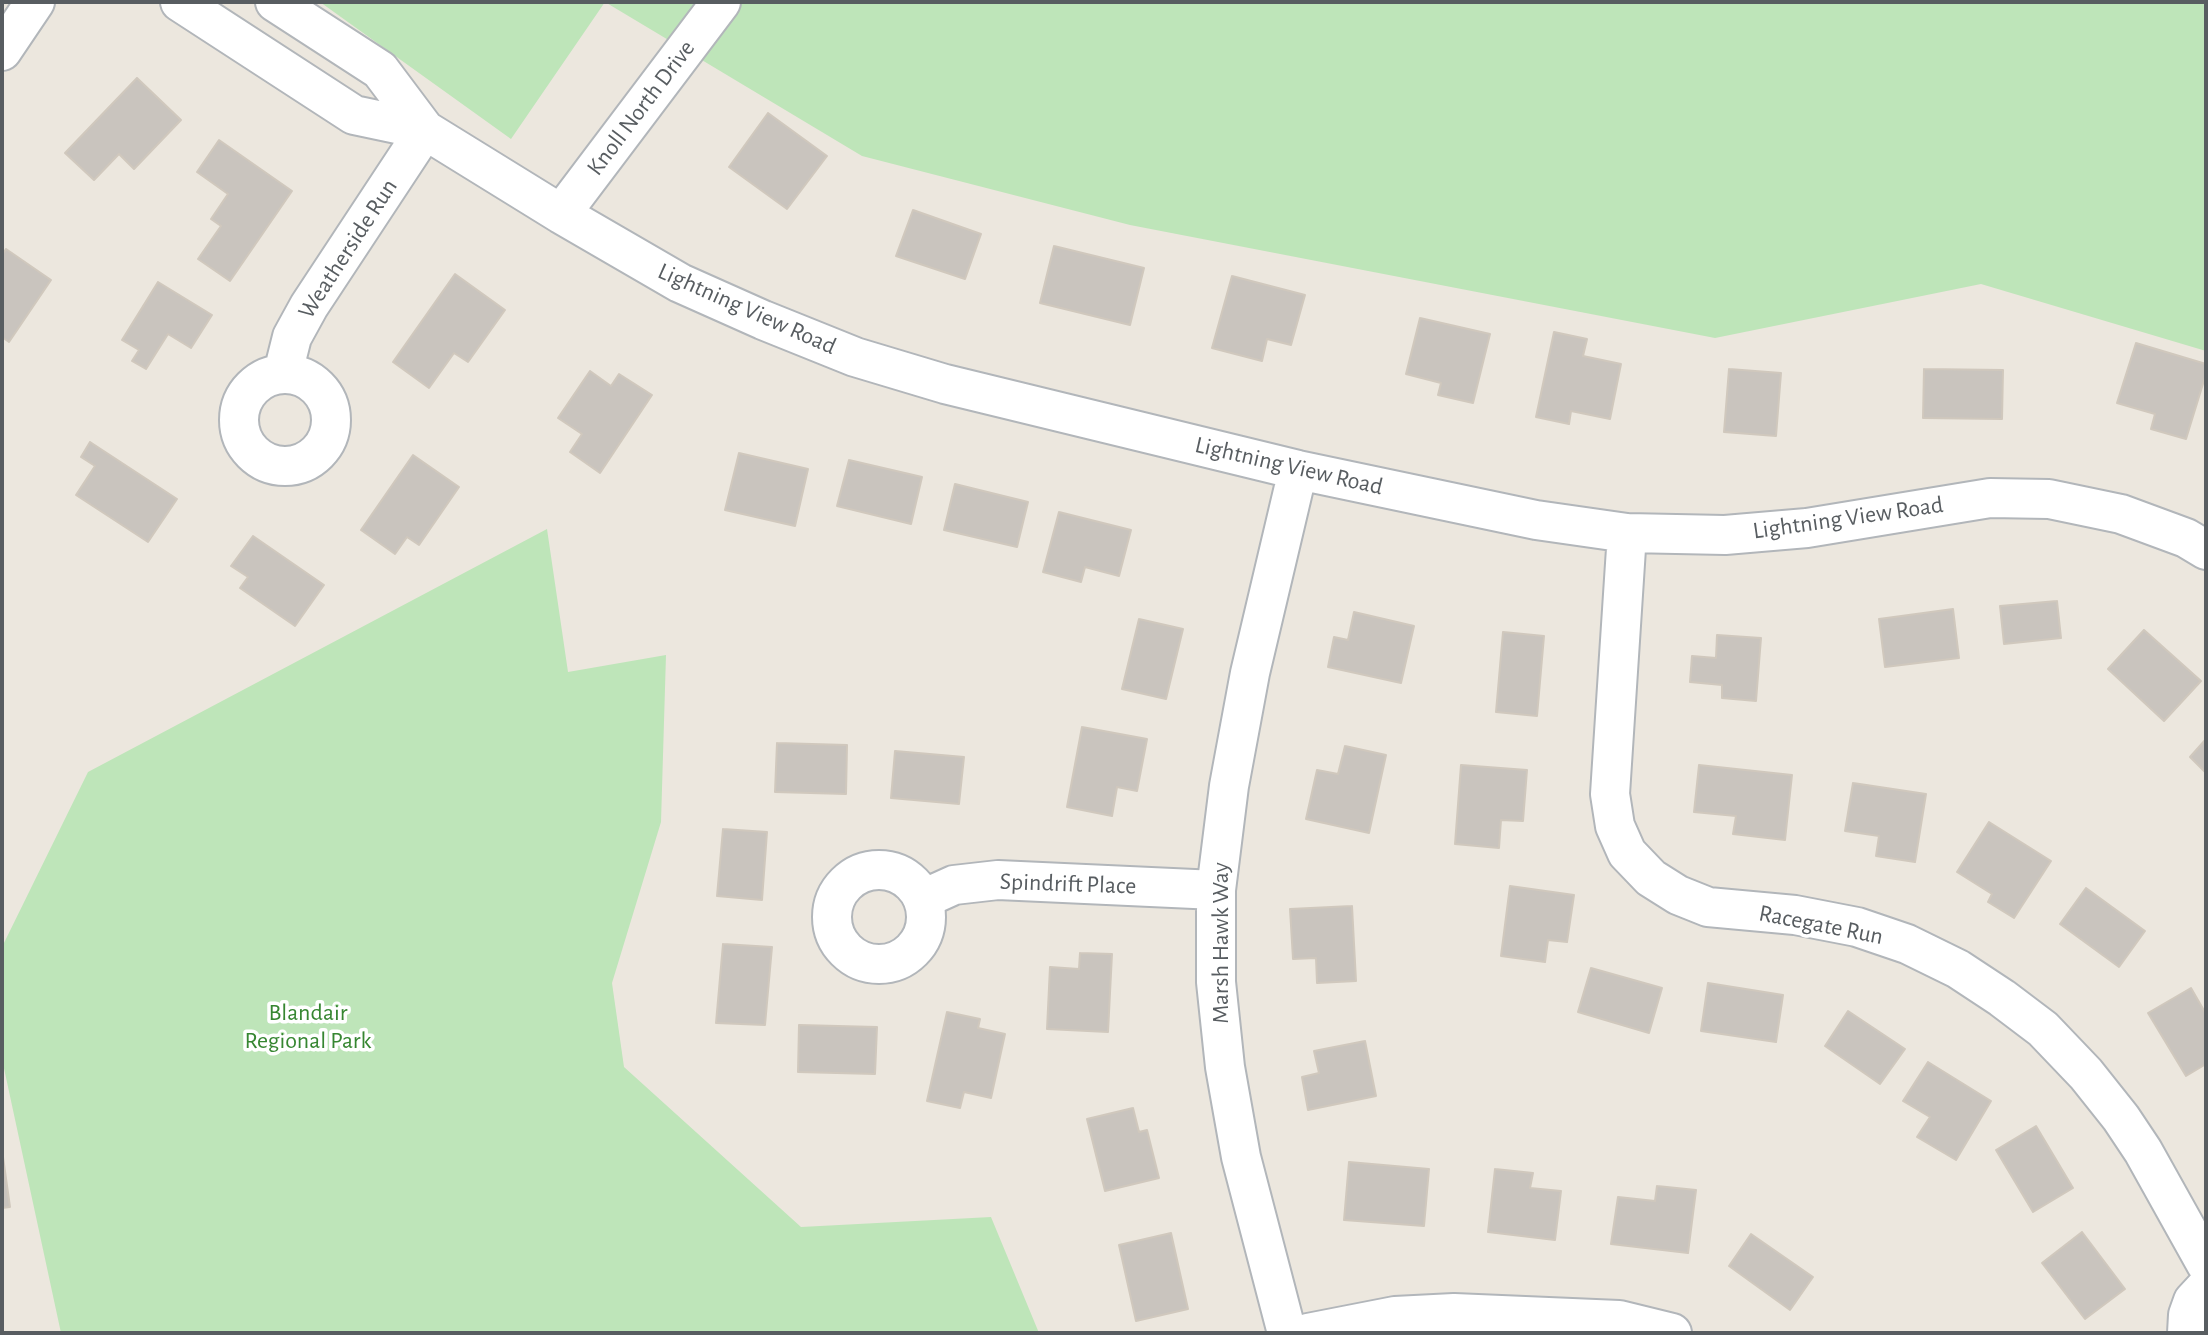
<!DOCTYPE html>
<style>
body{margin:0}
#map{position:relative;width:2208px;height:1335px;overflow:hidden;background:#ece7de;font-family:"Alegreya Sans",sans-serif}
canvas{display:block}
.frame{position:absolute;inset:0;border:4px solid #585d61;pointer-events:none}
</style>
<div id="map">
<canvas width="2208" height="1335"></canvas>
<div class="frame"></div>
</div>
<script>
const ctx = document.querySelector('canvas').getContext('2d');
ctx.lineJoin = 'round';
function paint(path, color) {
  ctx.fillStyle = color;
  ctx.fill(path, 'evenodd');
}
function poly(rows) {
  const path = new Path2D();
  for (const r of rows) {
    if (r.length === 3) {
      path.moveTo(r[0] + r[2], r[1]);
      path.arc(r[0], r[1], r[2], 0, 2 * Math.PI);
      continue;
    }
    path.moveTo(r[0], r[1]);
    for (let i = 2; i < r.length; i += 2) path.lineTo(r[i], r[i + 1]);
  }
  return path;
}
function strokePath(path, color, width, dash) {
  ctx.strokeStyle = color;
  ctx.lineWidth = width;
  ctx.lineCap = dash ? 'butt' : 'round';
  ctx.setLineDash(dash || []);
  ctx.stroke(path);
}
function drawText(font, color, halo, rows, align = 'center') {
  ctx.font = font + ' "Alegreya Sans",sans-serif';
  ctx.lineWidth = 7;
  ctx.setLineDash([]);
  ctx.textBaseline = 'middle';
  ctx.strokeStyle = halo;
  ctx.fillStyle = color;
  for (const [text, x, y, turn = 0] of rows) {
    ctx.save();
    ctx.translate(x, y);
    ctx.rotate((+turn || 0) * Math.PI / 180);
    ctx.textAlign = isNaN(turn) ? turn : align;
    if (halo) ctx.strokeText(text, 0, 0);
    ctx.fillText(text, 0, 0);
    ctx.restore();
  }
}
paint(poly([
 [320,2,2206,2,2206,351,1981,284,1715,338,1130,225,862,156,605,2,511,139],
 [547,529,568,672,666,655,661,822,612,983,624,1067,801,1227,991,1217,1039,1333,61,1333,2,1059,2,947,88,772]
]), '#bee5b9');
const building = poly([
 [137,78,181,120,134,169,119,154,94,180,65,153,137,78],
 [768,113,827,156,787,209,729,167,768,113],
 [219,140,292,191,230,281,198,259,221,226,211,219,228,194,197,172,219,140],
 [913,210,981,234,965,279,896,256,913,210],
 [1054,246,1144,268,1130,325,1040,303,1054,246],
 [6,249,51,280,9,342,2,337,2,255,6,249],
 [455,274,505,310,468,362,454,353,429,388,393,362,455,274],
 [1232,276,1305,295,1291,345,1267,339,1262,361,1212,348,1232,276],
 [158,282,212,315,191,348,168,334,146,369,132,361,139,350,122,340,158,282],
 [1420,318,1490,334,1473,403,1438,395,1441,383,1406,374,1420,318],
 [1554,332,1587,339,1583,356,1621,364,1610,419,1571,411,1569,424,1536,417,1554,332],
 [2136,343,2206,364,2206,374,2186,439,2151,429,2155,414,2117,403,2136,343],
 [1729,369,1781,373,1776,436,1724,432,1729,369],
 [1924,369,2003,370,2002,419,1923,418,1924,369],
 [590,371,611,386,619,374,652,395,600,473,570,452,582,434,558,418,590,371],
 [90,442,177,499,148,542,76,495,95,466,81,457,90,442],
 [739,453,808,469,795,526,725,510,739,453],
 [413,455,459,487,419,545,407,537,395,554,361,530,413,455],
 [849,460,922,477,911,524,837,506,849,460],
 [955,484,1028,502,1017,547,944,530,955,484],
 [1059,512,1131,530,1119,576,1085,567,1081,582,1043,572,1059,512],
 [253,536,324,585,295,626,240,588,248,577,231,566,253,536],
 [2057,601,2061,638,2004,644,2000,606,2057,601],
 [1953,609,1959,658,1885,667,1879,619,1953,609],
 [1354,612,1414,626,1401,683,1328,667,1334,637,1348,640,1354,612],
 [1139,619,1183,629,1166,699,1122,689,1139,619],
 [2144,630,2201,681,2164,721,2108,669,2144,630],
 [1503,632,1544,636,1537,716,1496,712,1503,632],
 [1717,635,1761,638,1756,701,1722,698,1722,685,1690,682,1692,656,1716,658,1717,635],
 [1082,727,1147,739,1137,791,1117,787,1112,816,1067,807,1082,727],
 [2206,739,2206,773,2190,757,2206,739],
 [777,743,847,745,846,794,775,792,777,743],
 [1345,746,1386,755,1369,833,1306,819,1317,770,1338,774,1345,746],
 [895,751,964,757,959,804,891,798,895,751],
 [1461,765,1527,770,1523,821,1501,820,1499,848,1455,844,1461,765],
 [1699,765,1792,775,1785,840,1733,834,1736,816,1694,812,1699,765],
 [1853,783,1926,794,1915,862,1876,856,1879,836,1845,831,1853,783],
 [1989,822,2051,861,2014,918,1988,902,1992,894,1957,872,1989,822],
 [723,829,767,832,762,900,717,896,723,829],
 [1510,886,1574,895,1567,942,1548,940,1545,962,1501,956,1510,886],
 [2086,888,2145,931,2119,967,2060,924,2086,888],
 [1352,906,1356,981,1317,983,1316,958,1293,959,1290,909,1352,906],
 [723,944,772,947,765,1025,716,1023,723,944],
 [1080,953,1112,954,1108,1032,1047,1029,1050,967,1079,969,1080,953],
 [1591,968,1662,988,1649,1033,1578,1012,1591,968],
 [1708,983,1783,995,1776,1042,1701,1031,1708,983],
 [2191,988,2206,1014,2206,1064,2186,1076,2148,1013,2191,988],
 [1848,1011,1905,1049,1880,1084,1825,1046,1848,1011],
 [947,1012,980,1019,978,1028,1005,1034,991,1098,964,1092,960,1108,927,1101,947,1012],
 [799,1025,877,1027,875,1074,798,1072,799,1025],
 [1365,1041,1376,1096,1308,1110,1302,1077,1319,1073,1314,1051,1365,1041],
 [1928,1062,1991,1101,1956,1160,1917,1137,1930,1117,1903,1101,1928,1062],
 [1133,1108,1139,1132,1147,1130,1159,1178,1105,1191,1087,1119,1133,1108],
 [2036,1126,2073,1188,2033,1212,1996,1150,2036,1126],
 [2,1150,10,1207,2,1208,2,1150],
 [1349,1162,1429,1169,1424,1226,1344,1220,1349,1162],
 [1495,1169,1533,1173,1530,1188,1561,1191,1555,1240,1488,1232,1495,1169],
 [1657,1186,1696,1190,1688,1253,1611,1244,1618,1197,1655,1201,1657,1186],
 [2082,1232,2125,1289,2085,1319,2042,1263,2082,1232],
 [1171,1233,1188,1309,1136,1321,1119,1245,1171,1233],
 [1751,1234,1813,1277,1790,1310,1729,1266,1751,1234]
]);
paint(building, '#c9c4be');
strokePath(building, '#d0c8bd', 2);
const minor = poly([
 [180,2,354,115,425,130,561,214,680,283,763,320,855,357,945,384,1298,470,1536,520,1627,533,1725,535,1807,528,1990,498,2049,499,2121,514,2186,538,2206,550],
 [275,2,380,70,425,130],
 [2,51,35,2],
 [561,214,721,2],
 [283,373,292,337,309,306,425,130],
 [285,420,46],
 [1627,533,1610,794,1615,826,1627,853,1651,878,1678,895,1708,907,1795,915,1857,927,1907,944,1958,969,2002,998,2043,1029,2086,1074,2121,1118,2143,1151,2206,1264],
 [879,917,47],
 [923,899,954,885,998,880,1216,890],
 [1287,1333,1241,1157,1225,1067,1216,982,1216,890,1229,786,1250,673,1298,470],
 [1308,1333,1395,1316,1454,1313,1619,1320,1672,1333],
 [2187,1333,2188,1315,2193,1301,2206,1287]
]);
strokePath(minor, '#b2b6ba', 42);
strokePath(minor, '#fff', 38);
drawText('24px', '#585d61', '#fff', [
 ["Knoll North Drive",641,108,-53],
 ["Weatherside Run",348,249,-57],
 ["Lightning View Road",747,309,24],
 ["Lightning View Road",1289,466,13],
 ["Lightning View Road",1848,518,-8],
 ["Spindrift Place",1068,884,2],
 ["Racegate Run",1821,925,11],
 ["Marsh Hawk Way",1221,943,-90]
]);
drawText('24px', '#368631', '#fff', [
 ["Blandair",308,1013],
 ["Regional Park",308,1041]
]);
</script>
